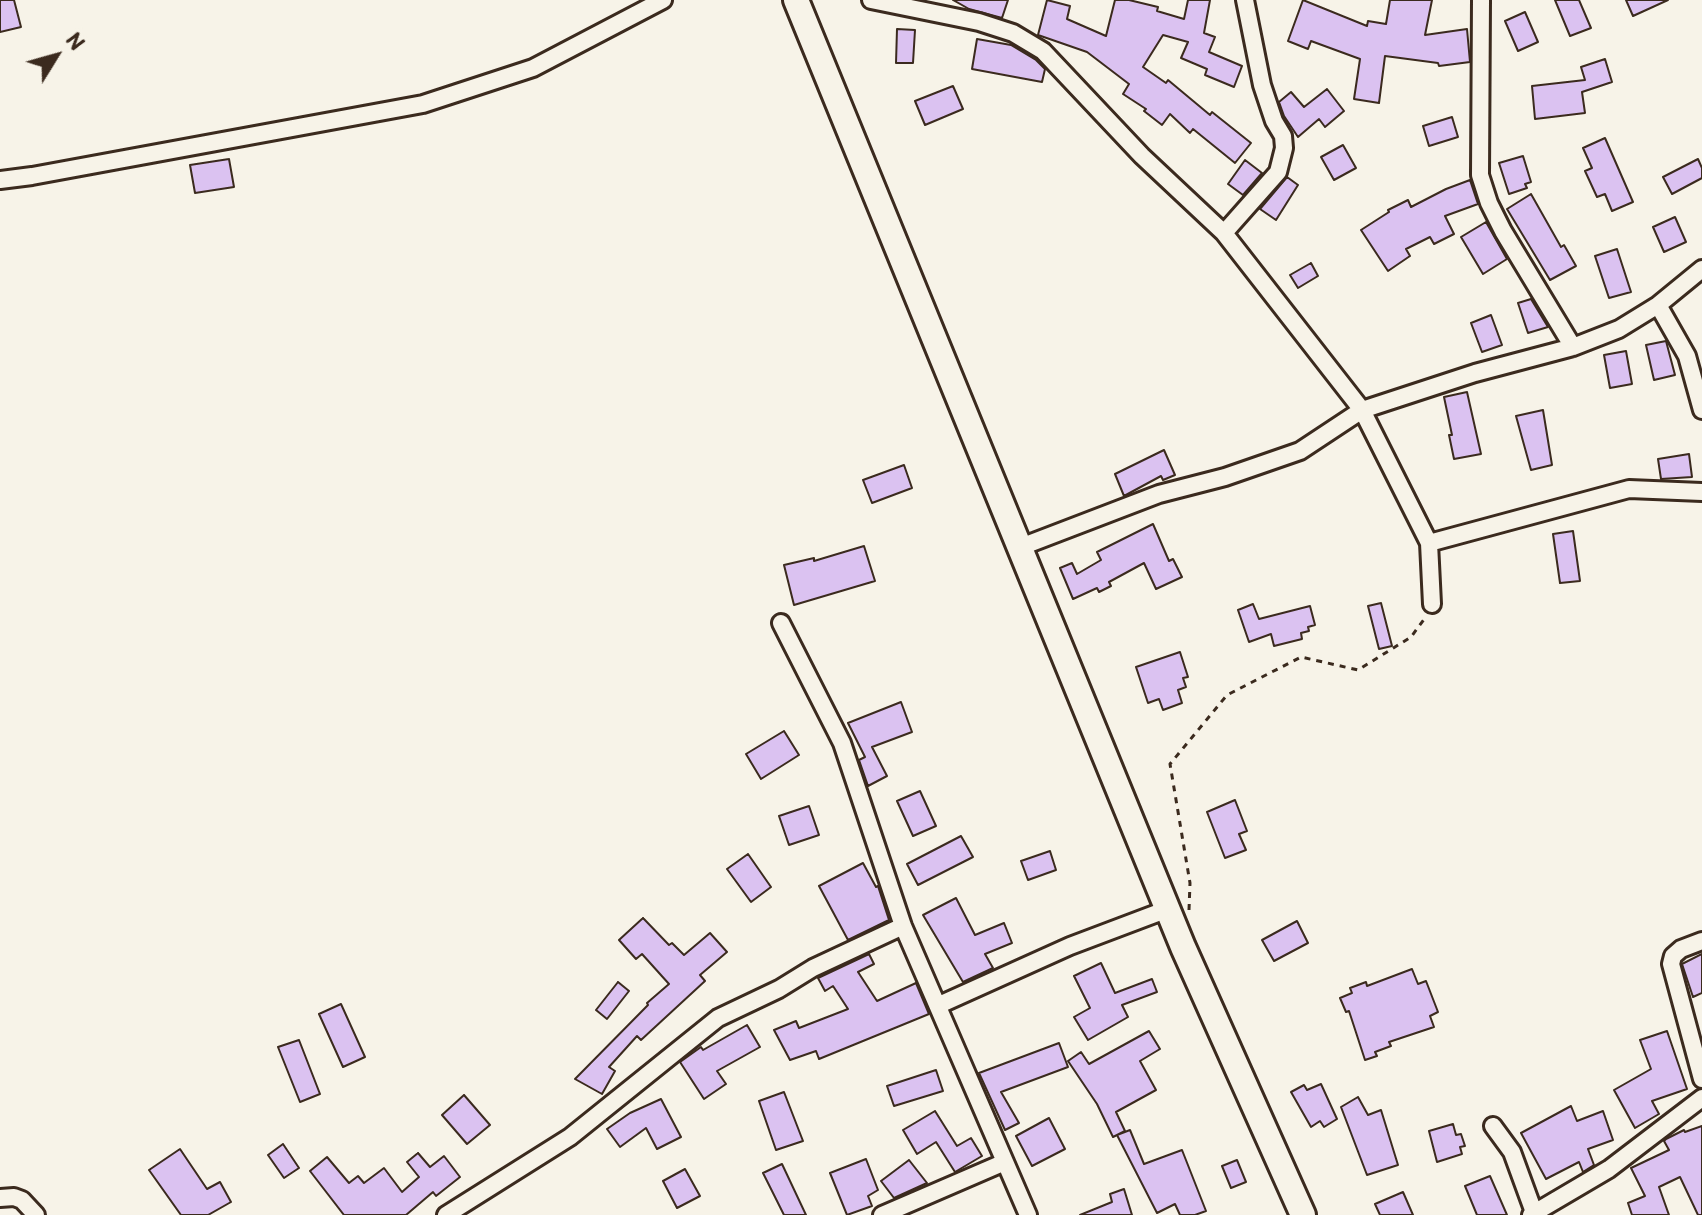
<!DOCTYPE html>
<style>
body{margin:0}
#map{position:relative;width:1702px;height:1215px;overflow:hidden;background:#f7f3e8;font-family:Itim,sans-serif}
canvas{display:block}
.north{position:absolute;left:16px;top:16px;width:80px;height:80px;-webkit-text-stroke:6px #f7f3e8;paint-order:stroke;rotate:53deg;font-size:22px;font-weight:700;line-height:32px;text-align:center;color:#3b2a1e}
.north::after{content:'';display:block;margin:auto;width:28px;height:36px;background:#3b2a1e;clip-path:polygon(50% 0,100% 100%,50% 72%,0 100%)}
</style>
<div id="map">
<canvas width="1702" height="1215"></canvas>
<div class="north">N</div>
</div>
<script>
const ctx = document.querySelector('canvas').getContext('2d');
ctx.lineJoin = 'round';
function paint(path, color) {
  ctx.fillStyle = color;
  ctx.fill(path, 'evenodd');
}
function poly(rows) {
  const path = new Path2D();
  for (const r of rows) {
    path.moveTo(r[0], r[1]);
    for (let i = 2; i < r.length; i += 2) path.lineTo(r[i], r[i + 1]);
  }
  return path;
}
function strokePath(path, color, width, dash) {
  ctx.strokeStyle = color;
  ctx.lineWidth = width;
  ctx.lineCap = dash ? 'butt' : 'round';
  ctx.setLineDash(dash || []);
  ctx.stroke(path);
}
const building = poly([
 [0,0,14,0,21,27,0,32,0,0],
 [953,0,1008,0,1002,18,969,9,953,0],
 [1047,0,1070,6,1067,19,1106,36,1115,0,1129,0,1158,7,1157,11,1184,19,1188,0,1210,0,1204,33,1215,37,1209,52,1242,66,1234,87,1205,75,1207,69,1181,58,1188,42,1163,35,1143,67,1166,83,1168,80,1210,115,1212,112,1251,143,1235,163,1193,129,1190,133,1170,114,1162,125,1144,111,1146,109,1123,94,1129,84,1087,52,1038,35,1047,0],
 [1303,0,1367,26,1368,21,1386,24,1390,0,1432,0,1425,35,1467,29,1470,62,1439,66,1438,63,1385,56,1379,103,1354,99,1360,59,1311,41,1308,49,1288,41,1303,0],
 [1555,0,1579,0,1591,28,1570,36,1555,0],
 [1626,0,1668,0,1633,16,1626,0],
 [1525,12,1538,42,1518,51,1505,21,1525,12],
 [897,29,915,30,913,63,896,63,897,29],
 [977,39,1011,45,1036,60,1045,69,1042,82,972,69,977,39],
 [1605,59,1612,82,1582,92,1585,113,1535,119,1532,86,1585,80,1581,67,1605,59],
 [953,86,963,109,925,125,915,101,953,86],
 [1327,89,1344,111,1325,127,1319,119,1298,137,1284,116,1279,102,1291,92,1304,107,1327,89],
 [1452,117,1458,137,1429,146,1423,126,1452,117],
 [1605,138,1633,202,1612,211,1605,194,1597,197,1585,171,1592,168,1583,148,1605,138],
 [1343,145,1356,168,1334,180,1321,157,1343,145],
 [1523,156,1531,182,1525,184,1527,188,1509,194,1499,163,1523,156],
 [229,159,234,187,195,193,190,165,229,159],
 [1698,159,1702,168,1702,178,1672,194,1663,177,1698,159],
 [1245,160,1262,173,1243,195,1228,184,1245,160],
 [1287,177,1298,185,1276,220,1260,209,1287,177],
 [1470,180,1478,204,1445,216,1454,234,1434,244,1430,237,1406,249,1410,256,1388,271,1361,230,1389,212,1388,210,1408,200,1411,207,1446,189,1470,180],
 [1531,194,1561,247,1564,245,1576,266,1550,280,1507,209,1531,194],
 [1675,217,1686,242,1664,252,1653,227,1675,217],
 [1486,222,1507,259,1483,274,1461,237,1486,222],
 [1617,249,1631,292,1609,298,1595,256,1617,249],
 [1311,263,1318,276,1298,288,1290,275,1311,263],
 [1531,299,1548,327,1528,333,1518,303,1531,299],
 [1491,315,1502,345,1482,352,1471,323,1491,315],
 [1666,341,1675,375,1654,380,1646,345,1666,341],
 [1626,351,1632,384,1610,388,1604,355,1626,351],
 [1467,392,1481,454,1454,459,1449,435,1452,435,1444,397,1467,392],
 [1543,410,1552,465,1531,470,1516,416,1543,410],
 [1164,450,1175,475,1163,480,1161,476,1124,496,1115,474,1164,450],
 [1689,454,1692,477,1661,479,1658,459,1689,454],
 [904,465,912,488,872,503,863,480,904,465],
 [1153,524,1169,561,1173,559,1182,577,1156,589,1144,563,1109,582,1111,586,1099,592,1097,588,1073,599,1060,568,1072,563,1077,574,1101,560,1097,552,1153,524],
 [1573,531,1580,581,1560,583,1553,534,1573,531],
 [864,546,875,581,794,605,784,565,814,558,814,561,864,546],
 [1381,603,1392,646,1379,649,1368,606,1381,603],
 [1253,604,1259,619,1310,606,1315,625,1308,627,1309,631,1301,633,1302,639,1274,646,1271,634,1249,642,1238,610,1253,604],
 [1180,652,1188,677,1183,678,1186,687,1178,690,1182,703,1163,710,1159,699,1148,703,1136,667,1180,652],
 [901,702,912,732,872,747,887,776,868,786,859,760,865,757,848,723,901,702],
 [784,731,799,755,761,779,746,754,784,731],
 [920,791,936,826,913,836,897,801,920,791],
 [1235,800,1247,831,1239,834,1246,850,1225,858,1207,812,1235,800],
 [809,806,819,835,789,845,779,816,809,806],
 [961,836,973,857,918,885,907,864,961,836],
 [1050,851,1056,870,1028,880,1021,861,1050,851],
 [748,854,771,887,751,902,727,869,748,854],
 [863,863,876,887,878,886,889,920,848,940,819,886,863,863],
 [956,898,975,935,1004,923,1012,943,985,954,993,968,963,982,923,915,956,898],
 [643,918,669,945,672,943,684,955,710,933,727,952,700,975,705,981,641,1040,637,1036,609,1067,615,1071,602,1094,575,1079,648,1005,647,1003,669,984,642,954,636,959,619,940,643,918],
 [1297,921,1308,943,1274,961,1262,940,1297,921],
 [869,954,874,964,858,972,877,1001,916,983,929,1014,819,1059,816,1051,790,1060,774,1030,796,1021,799,1028,848,1009,833,986,825,991,818,978,869,954],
 [1702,954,1702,993,1693,997,1682,964,1702,954],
 [1101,963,1115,993,1152,979,1157,992,1122,1005,1128,1017,1088,1040,1074,1017,1090,1008,1074,976,1101,963],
 [1412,969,1418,984,1426,981,1438,1012,1430,1016,1434,1027,1389,1042,1391,1046,1375,1052,1377,1056,1365,1060,1349,1011,1346,1012,1340,998,1352,993,1350,988,1366,982,1367,986,1412,969],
 [618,982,629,991,607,1019,596,1010,618,982],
 [341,1004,365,1057,343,1067,319,1014,341,1004],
 [747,1025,760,1047,717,1071,726,1084,704,1099,680,1062,701,1047,703,1050,747,1025],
 [1149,1031,1160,1049,1140,1061,1156,1090,1116,1112,1125,1131,1113,1137,1097,1104,1068,1061,1081,1052,1089,1064,1149,1031],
 [1667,1031,1687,1089,1652,1101,1659,1114,1635,1128,1614,1090,1651,1069,1640,1040,1667,1031],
 [299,1040,320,1094,300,1102,278,1047,299,1040],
 [1059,1043,1068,1067,1001,1092,1019,1123,1005,1130,979,1073,1059,1043],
 [936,1070,943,1091,894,1106,887,1086,936,1070],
 [1321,1084,1337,1119,1324,1127,1320,1121,1311,1127,1291,1092,1304,1085,1307,1090,1321,1084],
 [784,1092,803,1141,776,1150,759,1101,784,1092],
 [464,1095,490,1125,467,1144,442,1115,464,1095],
 [1358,1097,1368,1115,1381,1110,1398,1165,1367,1175,1341,1107,1358,1097],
 [661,1099,681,1137,657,1149,646,1128,620,1147,607,1129,630,1113,661,1099],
 [1571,1106,1577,1121,1603,1111,1613,1140,1588,1149,1594,1165,1583,1172,1579,1162,1546,1179,1521,1133,1571,1106],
 [935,1111,957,1146,971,1138,982,1156,955,1172,936,1142,917,1154,903,1130,935,1111],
 [1049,1118,1065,1149,1032,1166,1016,1136,1049,1118],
 [1453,1124,1456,1135,1461,1134,1465,1146,1460,1147,1462,1154,1437,1162,1429,1131,1453,1124],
 [1702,1126,1702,1215,1698,1215,1680,1177,1659,1187,1669,1215,1632,1215,1628,1203,1645,1196,1631,1168,1669,1150,1664,1141,1666,1139,1684,1130,1685,1132,1702,1126],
 [1130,1130,1144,1164,1182,1150,1206,1211,1195,1215,1180,1215,1175,1204,1157,1213,1117,1135,1130,1130],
 [283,1144,299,1168,284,1178,268,1155,283,1144],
 [180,1149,207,1189,220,1182,231,1202,208,1215,181,1215,149,1170,180,1149],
 [418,1153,430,1167,444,1156,460,1177,436,1196,433,1192,406,1215,344,1215,310,1171,327,1157,349,1183,358,1176,364,1183,384,1168,402,1192,419,1177,407,1162,418,1153],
 [866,1159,878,1190,868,1196,872,1206,847,1215,830,1173,866,1159],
 [909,1160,927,1183,894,1198,881,1181,909,1160],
 [1237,1160,1246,1182,1231,1188,1222,1166,1237,1160],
 [782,1164,806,1215,784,1215,763,1173,782,1164],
 [685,1169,700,1196,677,1208,663,1181,685,1169],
 [1490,1176,1507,1215,1477,1215,1465,1186,1490,1176],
 [1124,1189,1132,1215,1080,1215,1112,1202,1110,1194,1124,1189],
 [1403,1192,1413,1215,1380,1215,1375,1204,1403,1192]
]);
paint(building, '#dbc2f1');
strokePath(building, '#3b2a1e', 2);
const minor = poly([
 [871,0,979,22,1013,33,1043,51,1142,156,1224,233,1362,410,1429,543,1432,604],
 [1481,0,1480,175,1489,203,1503,231,1573,347],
 [0,180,32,176,423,104,533,68,663,0],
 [1224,233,1278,172,1284,148,1283,136,1274,121,1262,85,1245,0],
 [1658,305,1687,356,1702,410],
 [1429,543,1629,489,1702,492],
 [1018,548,1159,494,1225,477,1300,451,1362,410,1475,373,1573,347,1619,329,1658,305,1702,269],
 [781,623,842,743,903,926,1028,1215],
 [1702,941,1681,949,1673,956,1671,964,1702,1079],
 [939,1005,1070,946,1168,909],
 [1493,1126,1512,1152,1535,1215],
 [0,1198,14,1197,22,1200,36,1215],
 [446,1215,570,1137,718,1018,779,989,813,968,903,926],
 [882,1215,1005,1162],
 [1531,1215,1609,1169,1702,1098]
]);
const primary = poly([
 [796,0,1183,947,1303,1215]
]);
strokePath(minor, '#3b2a1e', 22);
strokePath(primary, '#3b2a1e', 30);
strokePath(poly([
 [1189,910,1190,883,1170,764,1227,695,1301,657,1358,670,1411,637,1425,618]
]), '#3b2a1e', 3, [6, 6]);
strokePath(minor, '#f7f3e8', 16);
strokePath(primary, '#f7f3e8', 24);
</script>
